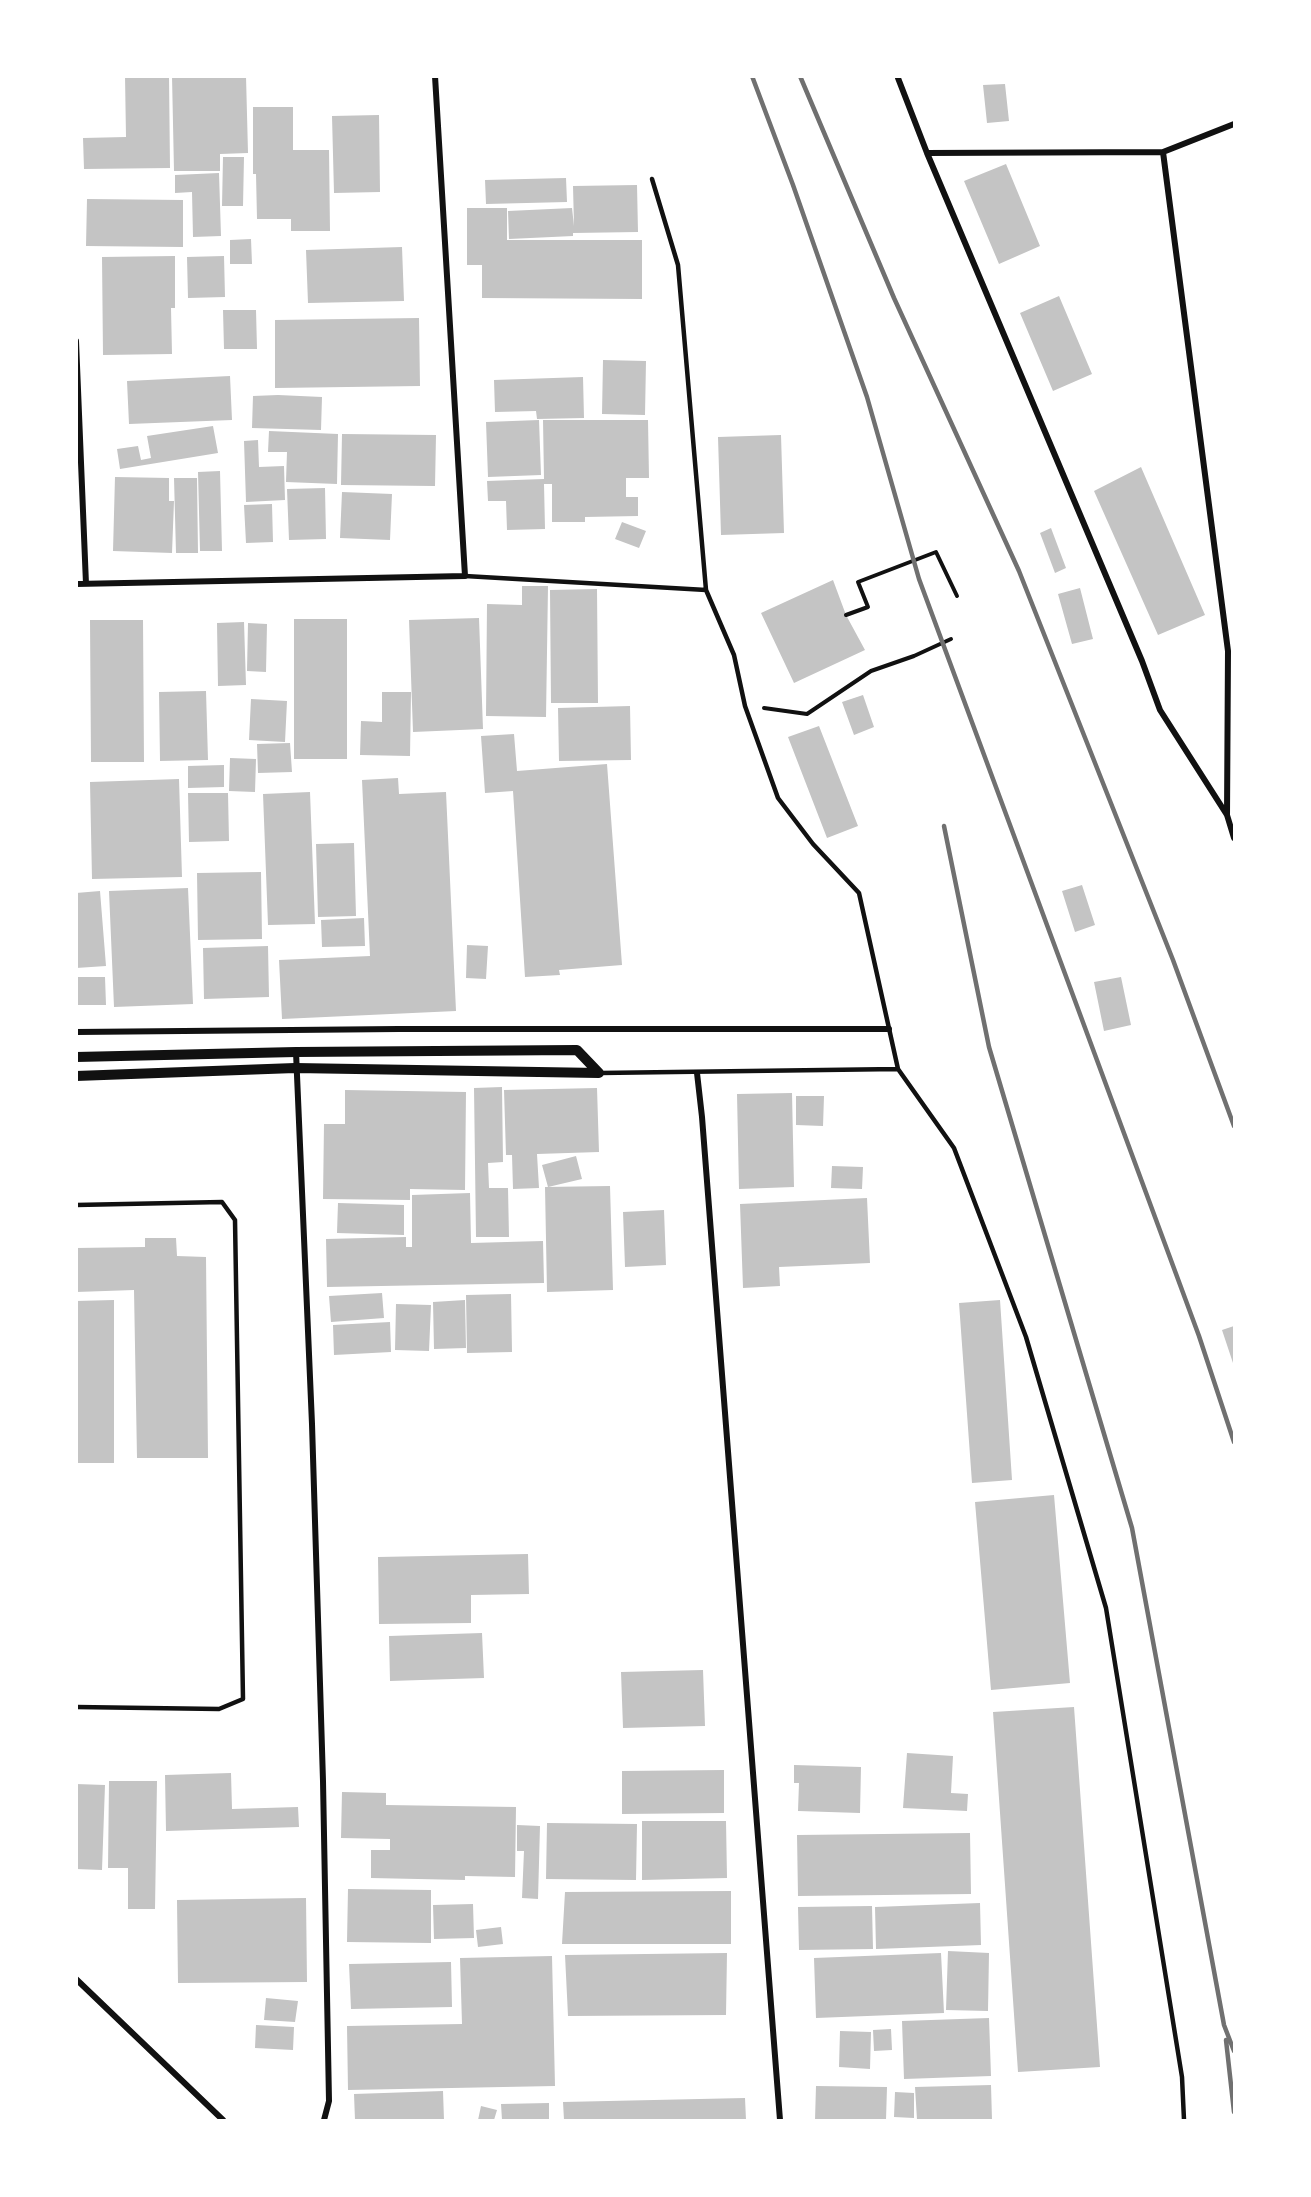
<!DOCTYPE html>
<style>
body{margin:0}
#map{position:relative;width:1311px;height:2197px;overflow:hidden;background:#fff;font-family:"Roboto Condensed",sans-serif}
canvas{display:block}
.frame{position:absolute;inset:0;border:78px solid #fff;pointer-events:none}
</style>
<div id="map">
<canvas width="1311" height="2197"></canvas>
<div class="frame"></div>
</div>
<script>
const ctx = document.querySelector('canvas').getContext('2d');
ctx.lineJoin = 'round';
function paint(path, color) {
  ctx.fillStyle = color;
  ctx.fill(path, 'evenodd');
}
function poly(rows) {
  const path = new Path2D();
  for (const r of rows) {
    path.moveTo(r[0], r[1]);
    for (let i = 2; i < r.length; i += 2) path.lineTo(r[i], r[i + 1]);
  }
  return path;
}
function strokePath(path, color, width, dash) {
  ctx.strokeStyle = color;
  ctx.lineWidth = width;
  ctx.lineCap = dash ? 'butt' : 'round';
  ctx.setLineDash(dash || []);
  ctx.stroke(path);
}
paint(poly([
 [125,76,169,76,170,168,84,169,83,138,126,137],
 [172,76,246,76,248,153,220,154,220,171,174,171],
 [1005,84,1009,121,987,123,983,85],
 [253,107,293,107,293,150,329,150,330,231,291,231,291,219,257,219,256,174,253,174],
 [379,115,380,192,334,193,332,116],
 [223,157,244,157,243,206,222,206],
 [1006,164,1040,246,999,264,964,181],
 [219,173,221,236,193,237,192,192,175,193,175,175],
 [566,178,567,202,486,204,485,180],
 [637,185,638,232,573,233,573,236,509,239,508,211,572,208,574,226,573,186],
 [87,199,183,200,183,247,86,246],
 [467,208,507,208,507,240,642,240,642,299,482,298,482,265,467,265],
 [251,239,252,264,230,264,230,240],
 [402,247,404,301,308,303,306,250],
 [175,256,175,308,171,308,172,354,103,355,102,257],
 [224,256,225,297,188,298,187,257],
 [1059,296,1092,374,1053,391,1020,313],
 [223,310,256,310,257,349,224,349],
 [419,318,420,386,275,388,275,320],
 [603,360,646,361,645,415,602,414],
 [230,376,232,420,129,424,127,381],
 [583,377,584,418,537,419,536,411,495,412,494,380],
 [278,395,322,397,321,430,252,428,253,396],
 [539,420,541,475,488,477,486,422],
 [543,420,648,420,649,478,626,478,626,497,638,497,638,516,585,517,585,522,552,522,552,484,544,484,545,529,507,530,506,501,488,501,487,481,544,479],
 [213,426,218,453,120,469,117,449,138,446,141,460,151,458,147,436],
 [269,431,338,434,337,484,286,482,287,452,268,452],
 [342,434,436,435,435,486,341,485],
 [781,435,784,533,721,535,718,437],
 [258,440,259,467,284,466,285,500,246,502,244,441],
 [1141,467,1205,615,1158,635,1094,491],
 [220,471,222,551,200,551,198,472],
 [115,477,169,478,169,501,174,501,172,553,113,551],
 [174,478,197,478,198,553,176,553],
 [325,488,326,539,289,540,287,489],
 [342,492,392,494,390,540,340,538],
 [272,504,273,542,246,543,244,505],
 [622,522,646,531,639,548,615,539],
 [1051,528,1066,568,1055,573,1040,533],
 [833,580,846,615,865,650,794,683,761,613],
 [522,586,548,586,546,717,486,716,487,604,522,605],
 [1080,588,1093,639,1072,644,1058,594],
 [597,589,598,703,551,703,550,590],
 [479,618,483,729,413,732,409,620],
 [294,619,347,619,347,759,294,759],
 [90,620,143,620,144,762,91,762],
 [244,622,246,685,218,686,217,623],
 [248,623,267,624,266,672,247,671],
 [206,691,208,760,160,761,159,692],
 [382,692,411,692,410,756,360,755,361,721,382,722],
 [863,695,874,727,854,735,842,702],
 [251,699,287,701,285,742,249,740],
 [630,706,631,760,559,761,558,708],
 [819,726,858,826,827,838,788,737],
 [514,734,517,771,607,764,622,965,559,970,560,975,525,977,513,791,485,793,481,736],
 [290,743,292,772,258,773,257,744],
 [230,758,256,759,255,792,229,791],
 [224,765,224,787,188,788,188,766],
 [398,778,399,794,446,792,456,1011,282,1019,279,960,370,956,362,780],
 [179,779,182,877,92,879,90,782],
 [310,792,315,924,268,925,263,794],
 [188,793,228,793,229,841,189,842],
 [354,843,356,916,318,917,316,844],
 [261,872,262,939,198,940,197,873],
 [1082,885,1095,925,1075,932,1062,891],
 [188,888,193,1004,114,1007,109,891],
 [100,891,106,966,76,968,76,893],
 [364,918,365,946,322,947,321,920],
 [467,945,488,946,486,979,466,978],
 [268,946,269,997,204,999,203,948],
 [76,977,105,977,106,1005,76,1005],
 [1121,977,1131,1025,1104,1031,1094,982],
 [502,1087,503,1162,488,1163,489,1188,508,1188,509,1237,476,1237,474,1088],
 [597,1088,599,1152,537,1154,539,1188,513,1189,512,1155,506,1155,504,1090],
 [345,1090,466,1092,465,1190,410,1189,410,1200,323,1199,324,1124,345,1124],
 [792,1093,794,1187,739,1189,737,1094],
 [796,1096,824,1096,823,1126,796,1125],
 [576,1156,582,1179,548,1187,542,1165],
 [832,1166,863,1167,862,1189,831,1188],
 [610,1186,613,1290,547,1292,545,1187],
 [470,1193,471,1243,543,1241,544,1283,327,1287,326,1239,406,1237,406,1247,412,1247,412,1195],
 [867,1198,870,1263,779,1267,780,1286,743,1288,740,1204],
 [338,1203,404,1205,404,1235,337,1233],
 [664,1210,666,1265,625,1267,623,1212],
 [145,1238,176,1238,177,1256,206,1257,208,1458,137,1458,134,1290,76,1292,76,1248,145,1247],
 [382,1293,384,1318,331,1322,329,1296],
 [511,1294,512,1352,467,1353,466,1295],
 [114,1300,114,1463,76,1463,76,1301],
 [465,1300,466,1348,434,1349,433,1302],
 [1000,1300,1012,1480,972,1483,959,1303],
 [396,1304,431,1305,429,1351,395,1350],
 [390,1322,391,1352,334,1355,333,1325],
 [1234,1326,1234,1366,1222,1330],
 [1054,1495,1070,1683,991,1690,975,1502],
 [528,1554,529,1594,471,1595,471,1623,379,1624,378,1557],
 [482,1633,484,1678,390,1681,389,1636],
 [703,1670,705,1726,623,1728,621,1672],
 [1074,1707,1100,2067,1018,2072,993,1712],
 [907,1753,953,1756,951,1793,968,1794,967,1811,903,1808],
 [794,1765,861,1767,860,1813,798,1811,799,1783,794,1783],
 [724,1770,724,1813,622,1814,622,1771],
 [231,1773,232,1809,298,1807,299,1827,166,1831,165,1775],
 [109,1781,157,1781,155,1909,128,1909,128,1868,108,1868],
 [76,1784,105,1785,102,1870,76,1869],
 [342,1792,386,1793,386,1805,516,1807,515,1877,465,1876,465,1880,371,1878,371,1850,390,1850,390,1839,341,1838],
 [642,1821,726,1821,727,1878,642,1880],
 [547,1823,637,1824,636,1880,546,1879],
 [517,1825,540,1826,538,1899,522,1898,524,1851,517,1851],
 [970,1833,971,1894,798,1896,797,1835],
 [348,1889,431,1890,431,1943,347,1942],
 [731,1891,731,1944,562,1944,565,1892],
 [306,1898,307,1982,178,1983,177,1900],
 [980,1903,981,1945,876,1949,875,1907],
 [473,1904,474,1938,434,1939,433,1905],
 [872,1906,873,1949,799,1950,798,1907],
 [501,1927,503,1944,478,1947,476,1930],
 [948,1951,989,1953,988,2011,946,2010],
 [727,1953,726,2015,568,2016,565,1955],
 [941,1953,944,2013,816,2018,814,1958],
 [552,1956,555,2086,348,2090,347,2026,462,2024,460,1958],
 [451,1962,452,2007,351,2009,349,1964],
 [266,1998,298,2001,295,2022,264,2020],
 [989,2018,991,2076,904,2079,902,2021],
 [256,2025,294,2027,293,2050,255,2048],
 [891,2029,892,2050,874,2051,873,2030],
 [840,2031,871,2032,870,2069,839,2067],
 [991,2085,992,2120,917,2120,915,2087],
 [816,2086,887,2087,886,2120,815,2120],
 [443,2091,444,2120,355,2120,354,2094],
 [895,2092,914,2093,914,2118,894,2117],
 [745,2098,746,2120,564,2120,563,2102],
 [549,2103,549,2120,502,2120,501,2104],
 [481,2106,497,2110,494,2120,478,2120]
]), '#c4c4c4');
strokePath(poly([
 [846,615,868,607,858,582,936,552,957,596],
 [764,708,807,714,871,671,914,656,951,639]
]), '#111', 4);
strokePath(poly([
 [465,576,706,590,678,265,652,179],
 [706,590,734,655,745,706,778,798,813,844,859,893,898,1069],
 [600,1073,898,1069,954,1148,1026,1337,1106,1608,1182,2077,1184,2120],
 [76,1205,222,1202,235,1220,243,1699,219,1709,76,1707]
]), '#111', 4.5);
strokePath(poly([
 [898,78,927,153,1142,661,1160,710,1227,815,1234,838],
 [927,153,1163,152],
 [76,341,86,584],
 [76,584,465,576,435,76],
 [1227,815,1228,651,1163,152,1234,124],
 [76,1032,399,1029,889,1029],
 [296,1052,312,1424,323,1781,329,2101,324,2120],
 [697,1073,702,1117,780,2120],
 [76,1979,223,2120]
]), '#111', 6);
strokePath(poly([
 [76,1057,296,1052,577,1050,599,1073],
 [76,1076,295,1068,599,1073]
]), '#111', 10);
strokePath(poly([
 [752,76,793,185,867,397,919,579,1199,1336,1234,1442],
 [800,76,894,298,1019,571,1173,960,1234,1126],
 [944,826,989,1047,1132,1528,1224,2025,1234,2051],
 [1226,2040,1234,2112]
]), '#707070', 4.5);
</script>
